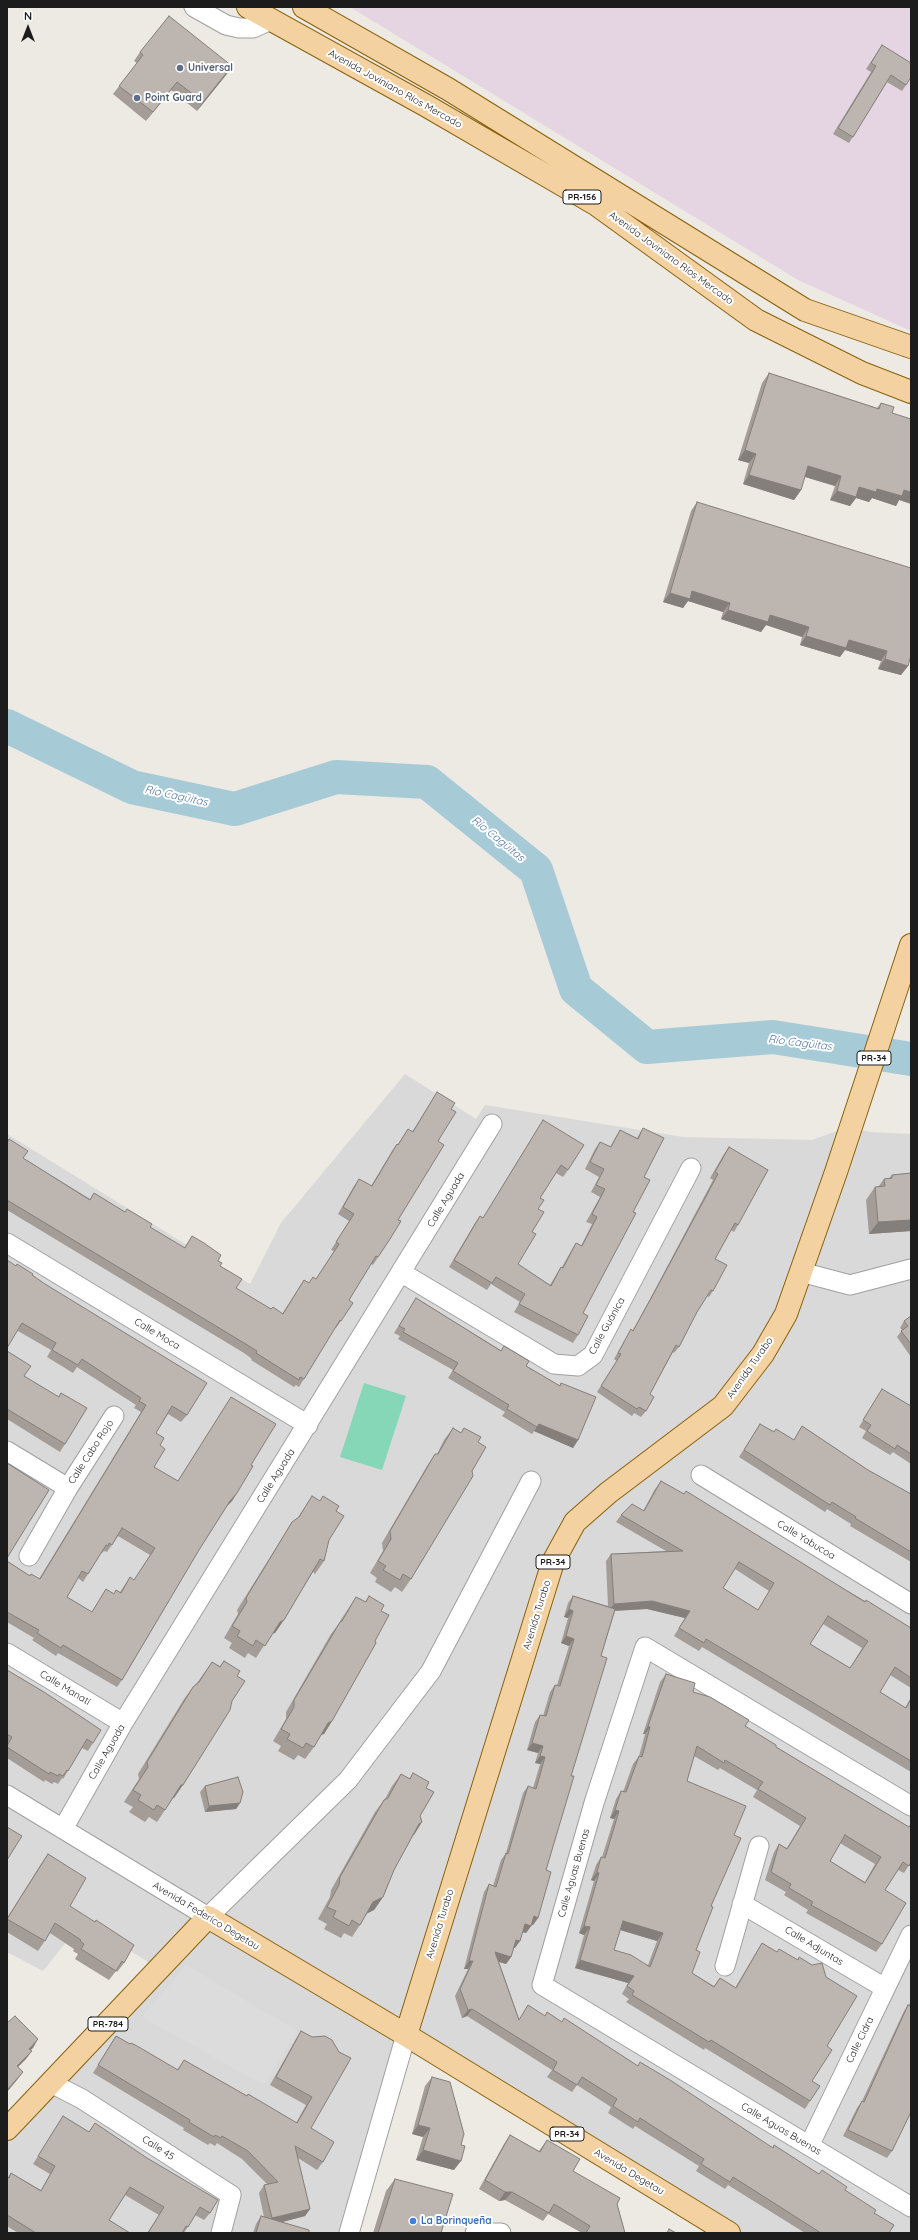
<!DOCTYPE html>
<meta charset="utf-8">
<style>
body{margin:0}
#map{position:relative;width:918px;height:2240px;overflow:hidden;background:#ede9e3;font-family:Quicksand,sans-serif}
canvas{display:block}
.frame{position:absolute;inset:0;border:8px solid #1c1c1c;pointer-events:none}
.north{position:absolute;left:8px;top:8px;width:40px;height:40px;-webkit-text-stroke:3px #fff;paint-order:stroke;rotate:0deg;font-size:11px;font-weight:700;line-height:16px;text-align:center;color:#1c1c1c}
.north::after{content:'';display:block;margin:auto;width:14px;height:18px;background:#1c1c1c;clip-path:polygon(50% 0,100% 100%,50% 72%,0 100%)}
</style>
<div id="map">
<canvas width="918" height="2240"></canvas>
<div class="frame"></div>
<div class="north">N</div>
</div>
<script>
const ctx = document.querySelector('canvas').getContext('2d');
ctx.lineJoin = 'round';
function paint(path, color) {
  ctx.fillStyle = color;
  ctx.fill(path, 'evenodd');
}
function poly(rows) {
  const path = new Path2D();
  for (const r of rows) {
    path.moveTo(r[0], r[1]);
    for (let i = 2; i < r.length; i += 2) path.lineTo(r[i], r[i + 1]);
  }
  return path;
}
function strokePath(path, color, width, dash) {
  ctx.strokeStyle = color;
  ctx.lineWidth = width;
  ctx.lineCap = dash ? 'butt' : 'round';
  ctx.setLineDash(dash || []);
  ctx.stroke(path);
}
function drawText(font, color, halo, rows, align = 'center') {
  ctx.font = font + ' Quicksand,sans-serif';
  ctx.lineWidth = 4;
  ctx.setLineDash([]);
  ctx.textBaseline = 'middle';
  ctx.strokeStyle = halo;
  ctx.fillStyle = color;
  for (const [text, x, y, turn = 0] of rows) {
    ctx.save();
    ctx.translate(x, y);
    ctx.rotate((+turn || 0) * Math.PI / 180);
    ctx.textAlign = isNaN(turn) ? turn : align;
    if (halo) ctx.strokeText(text, 0, 0);
    ctx.fillText(text, 0, 0);
    ctx.restore();
  }
}
paint(poly([
 [405,1074,476,1119,485,1105,683,1137,812,1140,848,1127,870,1132,911,1134,911,2233,733,2233,405,2033,347,2233,7,2233,7,2126,159,1969,83,1921,43,1971,7,1952,7,1134,250,1284,281,1223]
]), '#dad9d9');
paint(poly([
 [350,7,911,7,911,331,798,280]
]), '#e5d5e2');
paint(poly([
 [364,1383,406,1396,382,1470,340,1457]
]), '#86d6b8');
paint(poly([
 [186,1965,297,2031,264,2085,142,2017]
]), '#dcdcdc');
strokePath(poly([
 [7,726,132,787,235,809,336,777,427,782,536,870,576,989,647,1047,773,1037,911,1059]
]), '#a6cbd7', 34);
const minor = poly([
 [194,7,226,25,239,28,253,28,271,20],
 [7,1243,308,1425],
 [801,1272,850,1285,911,1269],
 [402,1273,554,1364,578,1366,593,1355,691,1168],
 [7,1451,68,1488],
 [701,1475,911,1604],
 [29,1556,68,1488,114,1416],
 [7,1653,123,1723],
 [7,1795,208,1917,348,1780,431,1671,531,1481],
 [911,1806,645,1647,594,1803,542,1985,911,2207],
 [63,1829,123,1723,492,1124],
 [742,1904,885,1988],
 [725,1966,759,1846],
 [51,2083,82,2099,231,2195,221,2233],
 [809,2146,911,1935],
 [349,2233,406,2035],
 [475,2233,501,2233]
]);
const major = poly([
 [248,7,425,105,597,205,756,320,862,373,911,392],
 [304,7,448,89,805,310,911,347],
 [406,2035,553,1562,575,1522,608,1493,723,1406,763,1354,786,1314,836,1172,911,945],
 [7,2129,208,1917,406,2035,729,2233]
]);
strokePath(minor, '#a0a0a0', 21);
strokePath(major, '#88610c', 24);
strokePath(minor, '#fff', 19);
strokePath(major, '#f4d1a0', 22);
paint(poly([
 [882,45,906,85,902,91,887,82,849,143,833,134,871,72,866,69],
 [140,52,232,66,226,75,197,111,171,90,146,121,113,94,137,63,134,61],
 [769,373,877,408,881,403,892,413,899,500,896,506,872,498,869,502,856,498,850,506,830,500,835,486,805,477,801,490,794,500,743,484,749,463,738,460,762,383],
 [697,502,908,666,901,675,878,669,881,661,845,650,840,657,800,645,802,637,766,625,761,632,721,619,723,612,688,601,683,608,663,602,691,511],
 [437,1092,451,1109,438,1141,398,1220,390,1239,373,1265,371,1264,349,1300,341,1321,336,1328,335,1327,299,1387,296,1385,294,1387,251,1360,252,1359,244,1353,7,1210,7,1143,23,1158,90,1199,94,1193,184,1248,192,1236,218,1261,220,1266,236,1288,271,1309,282,1314,304,1280,309,1283,316,1279,334,1251,331,1250,349,1221,338,1214,354,1186,359,1179,371,1186,392,1151,397,1144,398,1144,408,1129,412,1132],
 [543,1120,568,1170,563,1177,556,1173,540,1198,538,1209,532,1232,518,1264,550,1285,556,1275,561,1267,562,1267,571,1251,576,1243,581,1246,592,1224,586,1222,600,1197,591,1192,599,1177,585,1169,595,1149,600,1142,610,1147,615,1138,620,1130,637,1138,643,1128,644,1177,633,1212,583,1313,578,1335,573,1343,514,1312,520,1302,491,1284,487,1290,449,1267,475,1223,480,1216,483,1218,538,1128],
 [729,1147,738,1225,734,1232,731,1230,715,1259,713,1291,709,1297,707,1296,697,1312,679,1347,674,1353,673,1352,650,1394,646,1411,641,1417,634,1413,632,1416,597,1392,617,1361,614,1359,627,1336,631,1329,633,1330,651,1297,713,1180,710,1178,724,1154],
 [911,1173,911,1231,869,1234,866,1200,875,1187,878,1187,884,1179,889,1178,892,1175],
 [32,1275,187,1415,181,1422,168,1414,156,1433,160,1445,154,1467,178,1481,231,1397,251,1465,237,1493,232,1501,227,1506,199,1550,122,1680,117,1687,58,1653,56,1656,32,1640,34,1638,7,1622,7,1561,30,1576,39,1579,141,1412,134,1408,136,1405,77,1367,73,1373,47,1357,51,1350,18,1331],
 [118,1536,150,1555,134,1580,130,1577,120,1592,114,1594,106,1589,92,1612,67,1597,78,1578,83,1582,101,1553,102,1553,104,1551,107,1552],
 [416,1298,559,1386,561,1383,578,1440,573,1448,534,1431,532,1434,502,1416,505,1412,448,1378,453,1370,398,1339,400,1336,394,1333],
 [911,1316,911,1357,897,1337,902,1330,900,1328,904,1321],
 [7,1351,24,1376,58,1397,61,1393,65,1444,60,1452,7,1419],
 [882,1389,911,1406,911,1464,893,1452,890,1455,862,1438,866,1431,859,1427],
 [760,1424,774,1432,794,1440,802,1426,868,1470,911,1494,911,1562,850,1526,851,1524,827,1509,825,1512,739,1457],
 [453,1428,461,1433,464,1428,478,1442,411,1579,402,1592,395,1587,391,1592,375,1582,377,1578,370,1573,383,1551,382,1543,427,1466,435,1454,437,1454,444,1440],
 [661,1481,911,1628,911,1688,890,1675,880,1692,905,1708,911,1697,911,1772,702,1647,699,1651,674,1636,685,1618,647,1609,615,1611,601,1656,571,1776,546,1870,538,1918,533,1925,532,1925,526,1933,522,1932,515,1948,514,1948,511,1957,506,1964,499,1962,519,2019,545,2016,562,2022,638,2066,772,2148,819,2174,845,2190,874,2213,889,2233,805,2233,728,2185,725,2189,696,2171,699,2166,635,2126,633,2129,608,2113,611,2107,577,2085,572,2092,547,2077,552,2070,467,2016,462,2018,455,1996,468,1969,464,1969,484,1892,489,1884,493,1886,501,1860,506,1853,523,1793,528,1786,533,1788,540,1764,535,1763,538,1753,527,1750,535,1722,540,1715,543,1716,550,1692,555,1685,557,1685,569,1646,561,1643,568,1618,564,1617,568,1603,573,1596,608,1606,606,1561,611,1554,666,1551,616,1522,621,1515,643,1511,655,1489],
 [735,1569,769,1591,758,1610,723,1588],
 [823,1624,862,1648,850,1668,810,1644],
 [312,1496,320,1501,323,1496,336,1511,324,1561,315,1574,313,1572,275,1633,272,1633,256,1658,248,1653,245,1658,229,1648,232,1643,224,1638,238,1614,237,1610,284,1535,292,1522,297,1519],
 [369,1596,381,1611,375,1641,332,1721,324,1734,321,1735,314,1747,305,1759,298,1755,294,1760,278,1751,281,1746,273,1741,286,1719,286,1712,331,1634,340,1622,340,1621,356,1597,365,1602],
 [224,1661,237,1676,232,1701,174,1798,173,1798,157,1822,149,1817,145,1822,129,1812,133,1807,124,1802,139,1779,138,1774,184,1699,193,1687,197,1683,212,1662,220,1666],
 [7,1670,93,1743,88,1751,82,1748,68,1771,63,1779,62,1778,58,1784,54,1782,52,1784,45,1780,44,1782,7,1758],
 [666,1674,693,1692,776,1747,909,1827,911,1824,911,1866,909,1865,904,1873,898,1870,885,1890,882,1944,876,1952,806,1913,808,1910,784,1895,786,1892,765,1880,774,1852,779,1844,787,1848,800,1826,753,1797,757,1790,720,1768,718,1770,694,1756,687,1781,734,1835,696,1950,692,1973,714,1986,720,1978,735,1988,757,1951,762,1943,827,2046,812,2081,810,2101,805,2109,705,2048,704,2050,626,2002,629,1999,622,1994,628,1983,575,1968,584,1935,579,1933,594,1881,591,1880,596,1865,601,1857,602,1857,614,1819,610,1818,616,1799,621,1791,623,1792,633,1764,639,1756,645,1734,643,1734,660,1682],
 [840,1843,875,1864,865,1882,830,1861],
 [620,1930,657,1941,648,1965,614,1950],
 [413,1773,426,1788,420,1816,422,1822,413,1835,394,1870,383,1897,374,1910,367,1913,360,1925,352,1937,344,1933,341,1938,324,1929,327,1924,318,1919,330,1897,331,1890,375,1812,384,1800,385,1799,392,1786,401,1774,409,1779],
 [205,1786,240,1803,236,1809,205,1812,200,1792],
 [48,1854,70,1906,124,1963,117,1972,116,1971,109,1980,75,1959,78,1954,73,1951,74,1949,50,1933,38,1951,7,1932,7,1918,41,1864],
 [911,2001,911,2112,892,2151,887,2158,843,2136,857,2108,862,2101,904,2011,908,2005,909,2005],
 [301,2031,312,2037,311,2128,323,2162,317,2170,298,2158,310,2209,305,2216,282,2222,309,2233,253,2233,256,2224,261,2216,264,2217,259,2193,264,2185,267,2184,242,2159,217,2143,215,2146,210,2143,208,2145,183,2130,184,2128,93,2073,116,2036,130,2044,177,2070,184,2060,247,2096,296,2123,306,2105,270,2085,296,2039],
 [432,2077,454,2170,416,2160,423,2137,412,2134,425,2086],
 [63,2116,89,2132,95,2123,210,2213,204,2220,195,2215,184,2233,147,2233,159,2215,125,2195,109,2220,130,2233,18,2233,7,2226,7,2177,8,2177,11,2173,41,2190,50,2174,33,2164],
 [510,2135,539,2151,547,2140,573,2171,617,2204,625,2233,582,2233,548,2214,543,2221,505,2200,499,2201,479,2189,504,2144],
 [395,2179,441,2233,373,2233,386,2191]
]), '#a39c97');
paint(poly([
 [232,66,226,75,197,111,203,102],
 [177,82,171,90,146,121,153,112],
 [745,450,756,454,749,463,738,460],
 [808,466,841,476,835,486,802,476],
 [749,475,801,490,794,500,743,484],
 [859,487,904,490,911,492,911,504,899,500,896,506,872,498,869,502,856,498,850,506,830,500,837,491],
 [692,591,730,603,723,612,688,601,683,608,663,602,670,593],
 [728,610,770,615,809,627,802,637,766,625,761,632,721,619],
 [806,636,849,640,887,651,881,661,845,650,840,657,800,645],
 [885,659,908,666,901,675,878,669],
 [911,1220,911,1231,869,1234,878,1222],
 [539,1424,578,1440,573,1448,534,1431],
 [237,1493,232,1501,225,1508,230,1501],
 [652,1601,690,1611,685,1618,647,1609,608,1611,614,1604],
 [569,1609,573,1611,568,1618,564,1617],
 [284,1620,275,1633,271,1634,280,1622],
 [566,1636,574,1639,569,1646,561,1643],
 [332,1721,324,1734,319,1735,328,1723],
 [648,1726,650,1727,645,1734,643,1734],
 [532,1743,543,1746,538,1753,527,1750],
 [540,1756,545,1757,540,1764,535,1763],
 [181,1785,183,1785,174,1798,172,1798],
 [240,1803,236,1809,205,1812,209,1806],
 [615,1810,619,1811,614,1819,610,1818],
 [422,1822,414,1835,410,1837,419,1824],
 [597,1872,599,1873,594,1881,591,1880],
 [383,1897,374,1910,364,1915,373,1902],
 [534,1916,538,1918,533,1925,529,1924],
 [623,1921,663,1933,657,1941,617,1929],
 [525,1924,531,1926,526,1933,519,1931],
 [584,1926,590,1927,584,1935,579,1933],
 [516,1940,520,1941,515,1948,511,1947],
 [495,1952,511,1957,506,1964,490,1959],
 [580,1960,634,1976,628,1983,575,1968],
 [469,1961,473,1961,468,1969,464,1969],
 [472,2009,467,2016,462,2018,468,2010],
 [38,2039,33,2048,23,2057,29,2049],
 [32,2051,26,2059,11,2074,17,2066],
 [23,2072,17,2080,7,2092,7,2090],
 [418,2125,430,2128,423,2137,412,2134],
 [423,2150,461,2161,454,2170,416,2160],
 [505,2192,512,2192,505,2200,499,2201],
 [310,2209,305,2216,267,2226,272,2218]
]), '#847f7b');
const building = poly([
 [169,16,232,66,203,102,177,82,153,112,119,86,143,55,140,52,169,16],
 [882,45,911,63,911,77,906,85,891,75,853,137,838,128,876,66,871,63,882,45],
 [769,373,879,409,881,403,894,407,892,413,911,419,911,492,904,490,902,496,877,489,876,492,859,487,856,497,837,491,841,476,808,466,801,490,749,475,756,454,745,450,769,373],
 [697,502,911,568,911,655,908,666,885,659,887,651,849,640,846,648,806,636,809,627,770,615,768,622,728,610,730,603,692,591,690,599,670,593,697,502],
 [437,1092,455,1103,451,1109,456,1112,438,1141,444,1145,398,1220,401,1221,390,1239,378,1257,376,1256,349,1300,353,1303,341,1321,340,1320,304,1379,300,1377,299,1380,256,1353,257,1351,249,1346,7,1200,7,1143,9,1139,28,1151,23,1158,90,1200,94,1193,125,1212,127,1209,152,1224,150,1227,185,1248,192,1236,204,1243,221,1255,218,1261,222,1263,220,1266,242,1279,236,1288,271,1309,273,1307,283,1314,304,1280,309,1283,313,1277,316,1279,339,1244,336,1242,354,1214,343,1207,359,1179,372,1186,397,1144,398,1145,408,1129,413,1132,437,1092],
 [543,1120,584,1145,568,1170,561,1165,540,1198,544,1200,538,1209,544,1212,532,1232,536,1234,518,1264,551,1286,561,1267,563,1268,576,1243,582,1246,597,1217,592,1214,605,1189,596,1185,604,1169,590,1162,600,1142,611,1147,620,1130,638,1139,643,1128,664,1138,644,1177,650,1180,633,1212,636,1213,583,1313,588,1316,578,1335,519,1304,525,1294,496,1277,492,1283,454,1260,480,1216,483,1218,543,1120],
 [729,1147,768,1170,738,1225,735,1223,715,1259,727,1265,713,1291,711,1290,697,1312,679,1347,676,1345,650,1394,654,1397,646,1411,639,1407,637,1409,601,1386,621,1354,618,1353,631,1329,633,1331,655,1291,718,1174,715,1172,729,1147],
 [911,1173,911,1220,878,1222,875,1187,885,1186,884,1179,892,1178,892,1175,911,1173],
 [7,1260,16,1266,17,1264,33,1274,32,1275,45,1284,207,1383,187,1415,172,1406,156,1433,164,1438,160,1445,165,1449,154,1467,178,1481,231,1397,276,1424,251,1465,253,1466,237,1493,230,1501,199,1550,122,1680,63,1645,61,1648,37,1633,39,1630,7,1612,7,1561,30,1576,31,1574,40,1579,146,1405,139,1401,141,1398,82,1359,78,1365,52,1350,56,1343,22,1323,7,1348,7,1260],
 [122,1528,155,1548,134,1580,130,1577,121,1593,116,1590,114,1594,106,1589,92,1612,67,1597,82,1571,88,1574,106,1545,108,1546,109,1543,112,1545,122,1528],
 [416,1298,501,1351,504,1346,529,1361,526,1366,560,1386,561,1383,596,1397,578,1440,539,1424,537,1427,507,1409,509,1405,453,1371,458,1363,403,1332,405,1329,399,1326,416,1298],
 [911,1316,911,1344,901,1331,908,1326,904,1321,911,1316],
 [7,1351,31,1366,24,1376,59,1397,61,1393,87,1408,65,1444,7,1409,7,1351],
 [882,1389,911,1406,911,1454,897,1445,895,1449,867,1431,871,1425,863,1420,882,1389],
 [760,1424,774,1432,776,1429,794,1440,802,1426,868,1470,911,1494,911,1552,855,1518,856,1517,832,1502,830,1505,744,1450,760,1424],
 [453,1428,461,1433,464,1428,481,1437,478,1442,486,1447,472,1471,473,1476,411,1579,403,1574,400,1580,383,1570,386,1566,378,1561,391,1539,390,1531,435,1454,438,1454,453,1428],
 [7,1463,49,1490,7,1558,7,1463],
 [661,1481,684,1494,686,1491,865,1602,866,1600,911,1628,911,1678,895,1667,880,1692,906,1708,911,1699,911,1761,706,1639,704,1643,679,1628,690,1611,652,1601,614,1604,611,1554,683,1551,621,1515,632,1504,644,1511,661,1481],
 [739,1562,774,1583,758,1610,723,1588,739,1562],
 [828,1616,868,1641,850,1668,810,1644,828,1616],
 [312,1496,320,1501,323,1496,339,1506,336,1511,344,1516,329,1540,324,1561,320,1559,284,1620,280,1622,265,1646,256,1640,253,1646,237,1636,240,1631,232,1626,247,1602,246,1598,292,1522,299,1517,312,1496],
 [369,1596,384,1605,381,1611,389,1615,375,1641,376,1643,332,1721,328,1723,314,1747,306,1743,303,1748,287,1739,290,1734,281,1729,294,1707,294,1700,340,1622,342,1621,356,1597,366,1602,369,1596],
 [573,1596,615,1609,601,1656,607,1658,571,1776,574,1776,546,1870,551,1872,538,1918,534,1916,531,1926,525,1924,520,1941,516,1940,511,1957,495,1952,519,2020,528,2005,545,2016,547,2012,562,2022,564,2018,638,2066,640,2062,670,2080,773,2148,774,2145,819,2174,822,2170,847,2187,845,2190,876,2210,874,2213,894,2225,889,2233,821,2233,733,2177,730,2182,701,2164,704,2159,640,2118,638,2122,613,2106,617,2099,582,2077,577,2085,553,2070,557,2062,472,2009,468,2010,460,1989,473,1961,469,1961,489,1884,496,1887,506,1853,508,1854,528,1786,536,1789,545,1757,540,1756,543,1746,532,1743,540,1715,546,1716,555,1685,560,1686,574,1639,566,1636,573,1611,569,1609,573,1596],
 [224,1661,240,1671,237,1676,245,1681,232,1701,230,1710,183,1785,181,1785,165,1810,157,1805,154,1810,138,1800,141,1795,133,1790,148,1767,147,1762,193,1687,199,1682,212,1662,220,1667,224,1661],
 [7,1670,44,1692,101,1730,93,1743,87,1739,68,1771,67,1770,63,1776,59,1774,58,1776,50,1772,49,1774,7,1747,7,1746,12,1737,7,1734,7,1670],
 [666,1674,695,1683,693,1692,710,1697,749,1720,745,1726,776,1745,776,1747,909,1827,911,1824,911,1862,909,1866,903,1862,885,1890,906,1903,882,1944,811,1905,813,1902,789,1888,791,1884,771,1872,779,1844,787,1849,806,1818,758,1789,763,1782,725,1760,724,1763,697,1746,687,1781,746,1806,734,1835,741,1838,711,1906,713,1907,696,1950,700,1952,692,1973,714,1987,720,1978,736,1988,762,1943,777,1952,779,1949,798,1960,799,1957,812,1965,822,1963,826,1977,857,1996,827,2046,832,2050,812,2081,820,2086,810,2101,711,2040,709,2042,632,1995,634,1991,627,1986,634,1976,580,1960,590,1927,584,1926,599,1873,597,1872,601,1857,605,1858,619,1811,615,1810,621,1791,626,1792,639,1756,642,1757,650,1727,648,1726,666,1674],
 [845,1835,881,1857,865,1883,830,1861,845,1835],
 [623,1921,663,1933,650,1967,631,1955,614,1950,623,1921],
 [413,1773,429,1782,426,1788,434,1792,420,1816,422,1822,419,1824,394,1870,383,1897,373,1902,360,1925,352,1920,349,1926,333,1917,336,1911,327,1907,339,1885,340,1877,384,1800,388,1798,401,1774,410,1779,413,1773],
 [238,1777,243,1792,240,1803,209,1806,205,1786,238,1777],
 [7,1827,22,1836,7,1860,7,1827],
 [48,1854,86,1878,70,1906,95,1922,96,1920,134,1945,124,1963,122,1961,116,1971,81,1949,84,1944,80,1941,81,1940,55,1923,45,1941,7,1919,48,1854],
 [908,2005,910,2006,911,2005,911,2112,892,2151,848,2130,862,2101,864,2102,908,2005],
 [15,2016,38,2039,29,2049,32,2051,17,2066,23,2072,7,2090,7,2023,15,2016],
 [301,2031,312,2037,325,2036,332,2040,339,2052,351,2058,311,2128,334,2142,323,2162,295,2146,310,2209,272,2218,264,2185,278,2182,248,2151,222,2136,221,2138,215,2135,214,2137,189,2122,190,2120,98,2065,116,2036,130,2044,131,2043,137,2046,178,2070,184,2060,247,2096,248,2094,297,2123,312,2097,276,2077,301,2031],
 [432,2077,450,2082,464,2134,461,2145,465,2146,461,2161,423,2150,430,2128,418,2125,432,2077],
 [63,2116,89,2132,95,2123,147,2158,218,2200,210,2213,200,2207,188,2227,186,2226,182,2233,175,2233,174,2232,173,2233,148,2233,164,2207,130,2187,109,2220,130,2233,36,2233,7,2215,7,2177,9,2178,11,2173,41,2191,55,2166,38,2156,63,2116],
 [510,2135,540,2152,547,2140,580,2159,573,2171,620,2198,617,2204,625,2233,586,2233,590,2226,554,2204,549,2213,512,2192,505,2192,485,2180,510,2135],
 [395,2179,453,2194,441,2233,378,2233,395,2179],
 [261,2216,309,2230,309,2233,256,2233,261,2216],
 [669,2229,676,2233,667,2233,669,2229]
]);
paint(building, '#bdb5b0');
strokePath(building, '#847f7b', 1);
for (const [x, y, r, color] of [
 [180,68,4,"#5c6f8a"],
 [137,98,4,"#5c6f8a"],
 [413,2221,4,"#3f7fe0"]
]) {
  const dot = new Path2D();
  dot.arc(x, y, r, 0, 2 * Math.PI);
  ctx.fillStyle = color;
  ctx.fill(dot);
  strokePath(dot, '#fff', 1.5);
}
for (const [x, y, w] of [
 [582,197,38],
 [874,1058,34],
 [553,1562,34],
 [108,2024,40],
 [567,2134,34]
]) {
  const box = new Path2D();
  box.roundRect(x - w / 2, y - 7, w, 14, 3);
  ctx.fillStyle = '#fff';
  ctx.fill(box);
  strokePath(box, '#1c1c1c', 1);
}
drawText('bold 9px', '#1c1c1c', null, [
 ["PR-156",582,197],
 ["PR-34",874,1058],
 ["PR-34",553,1562],
 ["PR-784",108,2024],
 ["PR-34",567,2134]
]);
drawText('bold 10px', '#4e5e75', '#fff', [
 ["Universal",188,68],
 ["Point Guard",145,98]
], 'left');
drawText('10px', '#1c1c1c', '#fff', [
 ["Avenida Joviniano Ríos Mercado",395,89,29],
 ["Avenida Joviniano Ríos Mercado",671,258,36],
 ["Calle Aguada",446,1200,-59],
 ["Calle Guánica",607,1326,-61],
 ["Calle Moca",157,1334,31],
 ["Avenida Turabo",750,1368,-55],
 ["Calle Cabo Rojo",91,1452,-57],
 ["Calle Aguada",276,1476,-58],
 ["Calle Yabucoa",806,1540,31],
 ["Avenida Turabo",537,1615,-73],
 ["Calle Manatí",65,1688,31],
 ["Calle Aguada",107,1752,-60],
 ["Calle Aguas Buenas",574,1873,-74],
 ["Avenida Federico Degetau",206,1916,31],
 ["Avenida Turabo",440,1924,-73],
 ["Calle Adjuntas",814,1946,31],
 ["Calle Cidra",860,2040,-64],
 ["Calle Aguas Buenas",781,2129,31],
 ["Calle 45",158,2148,33],
 ["Avenida Degetau",629,2172,31]
]);
drawText('bold 10px', '#366cbe', '#fff', [
 ["La Borinqueña",421,2221]
], 'left');
drawText('italic 11px', '#5179a3', '#fff', [
 ["Río Cagüitas",176,796,12],
 ["Río Cagüitas",498,839,39],
 ["Río Cagüitas",800,1043,7]
]);
</script>
